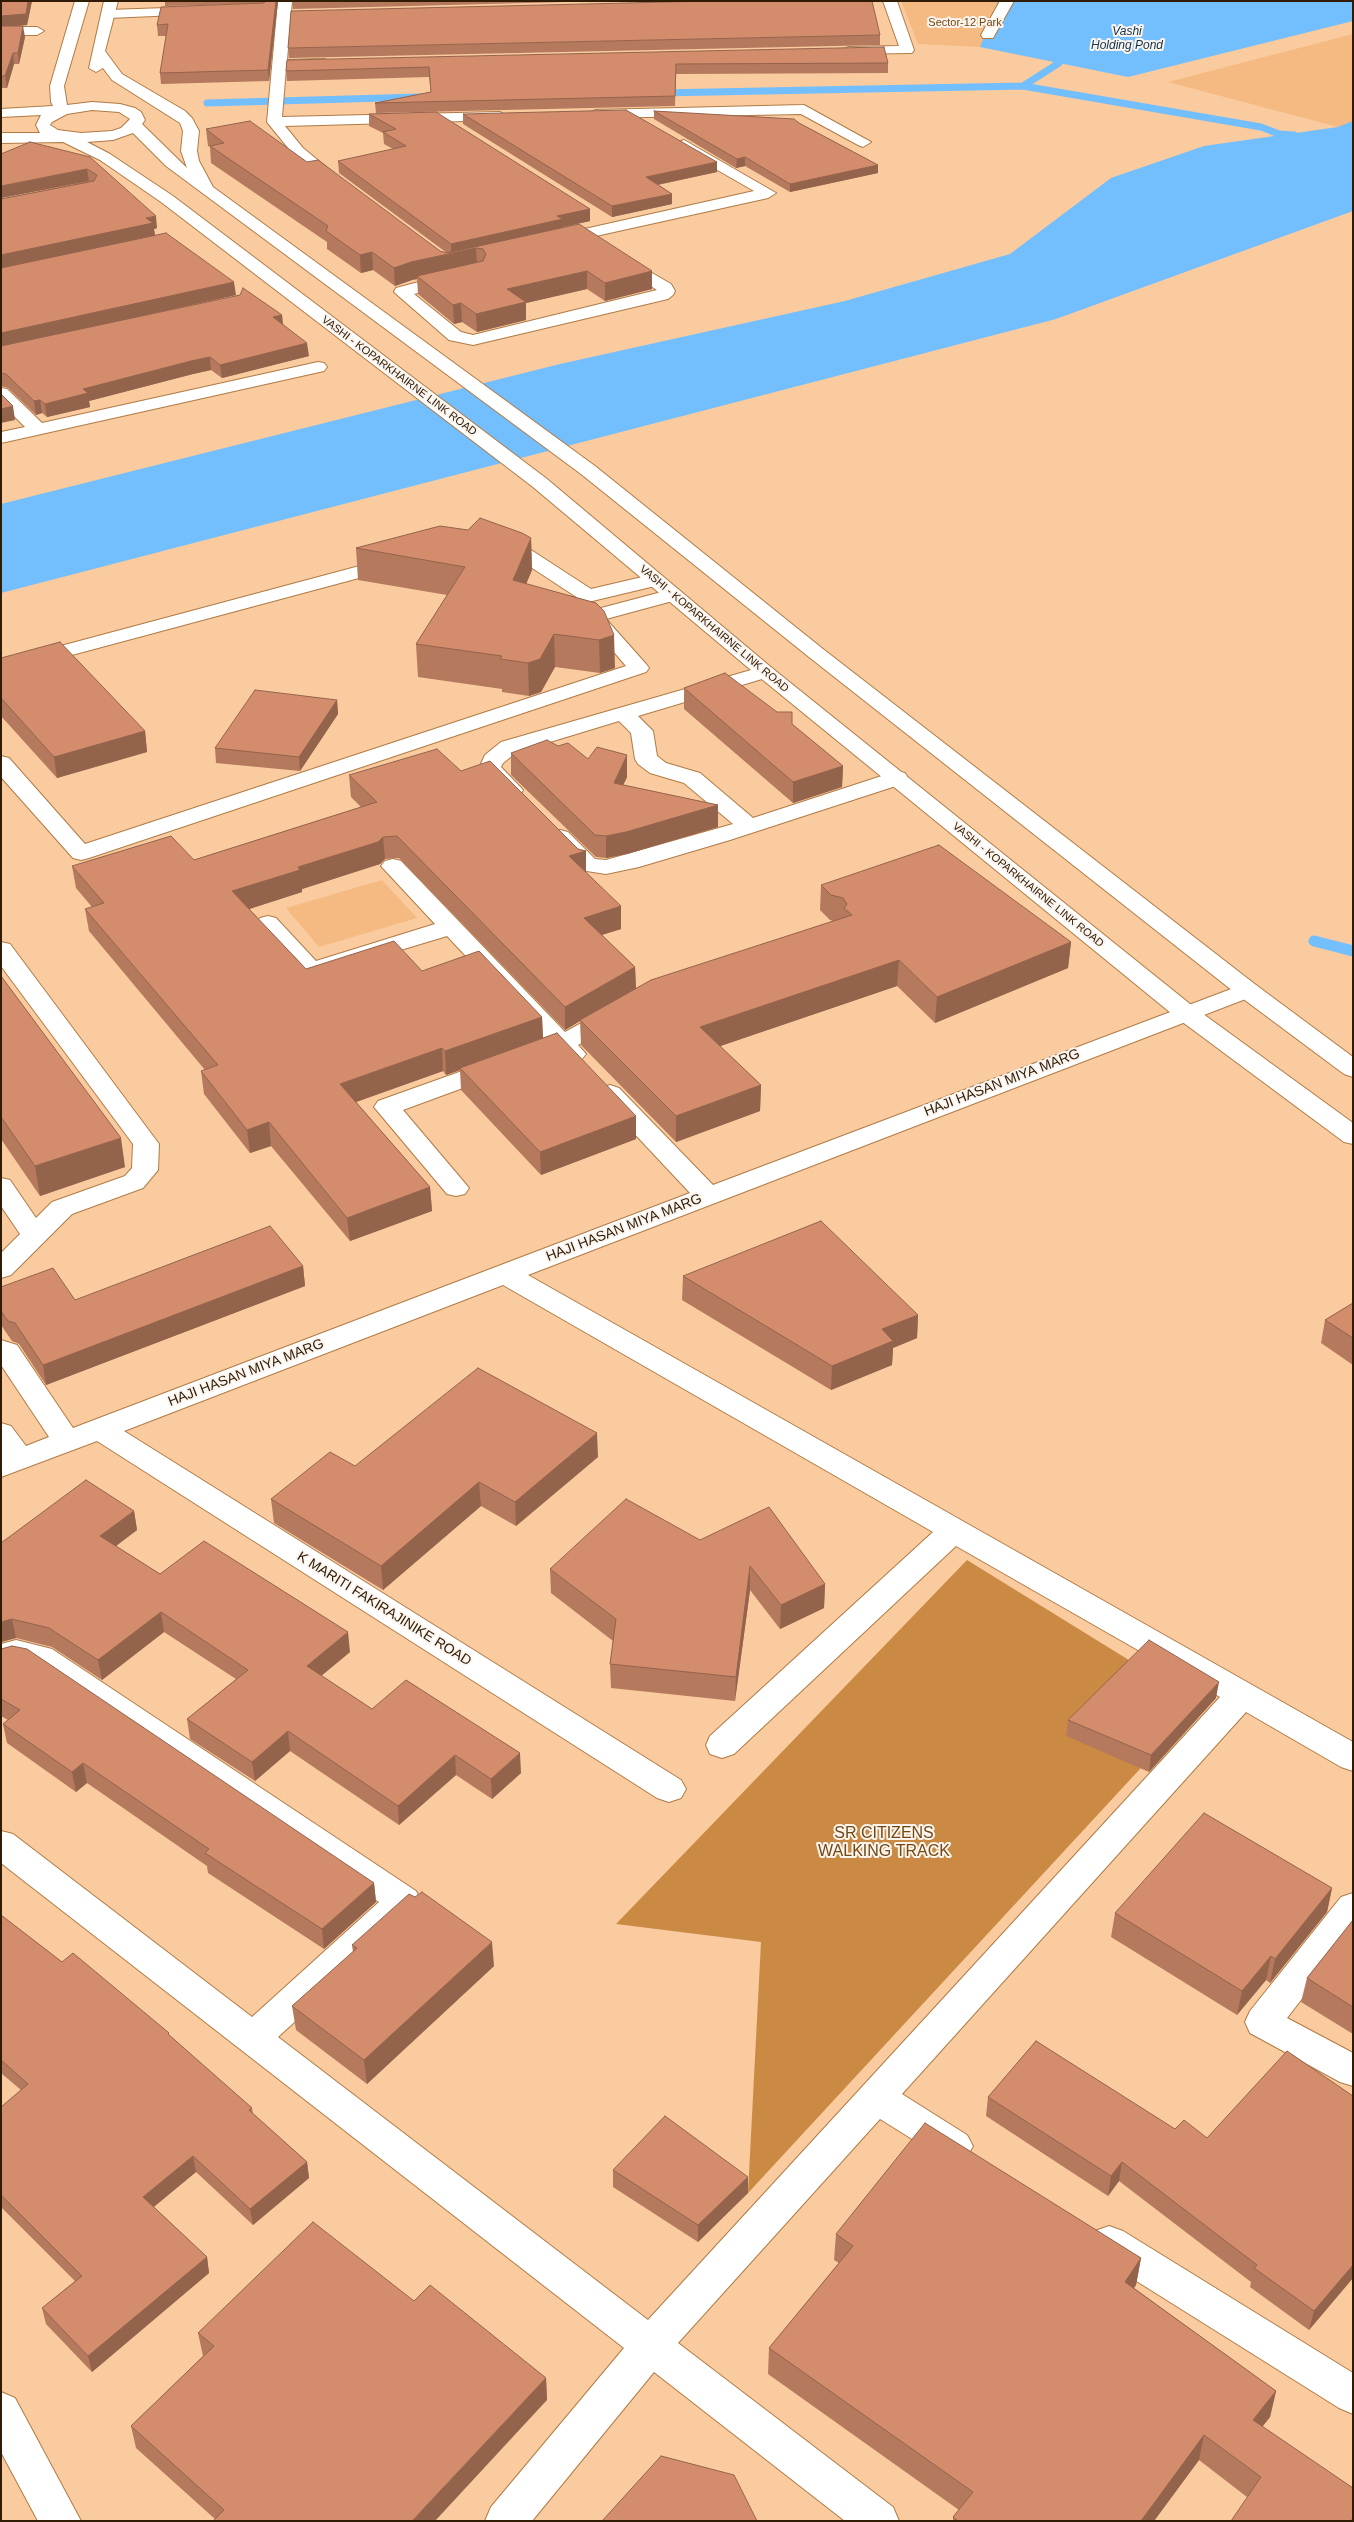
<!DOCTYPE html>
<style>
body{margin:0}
#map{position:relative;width:1354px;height:2522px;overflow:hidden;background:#f9cb9f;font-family:Arial,sans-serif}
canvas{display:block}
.frame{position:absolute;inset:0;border:2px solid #301b04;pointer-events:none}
</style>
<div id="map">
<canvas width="1354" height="2522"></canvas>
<div class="frame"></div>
</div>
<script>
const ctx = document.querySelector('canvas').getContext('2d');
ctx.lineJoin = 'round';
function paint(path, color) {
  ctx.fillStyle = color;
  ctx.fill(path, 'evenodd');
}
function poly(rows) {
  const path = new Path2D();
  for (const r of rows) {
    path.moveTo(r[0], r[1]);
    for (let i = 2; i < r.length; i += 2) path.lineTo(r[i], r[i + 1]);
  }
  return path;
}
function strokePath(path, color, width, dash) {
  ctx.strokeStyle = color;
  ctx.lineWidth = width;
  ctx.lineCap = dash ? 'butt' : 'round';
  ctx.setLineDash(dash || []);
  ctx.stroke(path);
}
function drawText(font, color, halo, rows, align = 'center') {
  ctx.font = font + ' Arial,sans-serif';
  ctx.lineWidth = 4;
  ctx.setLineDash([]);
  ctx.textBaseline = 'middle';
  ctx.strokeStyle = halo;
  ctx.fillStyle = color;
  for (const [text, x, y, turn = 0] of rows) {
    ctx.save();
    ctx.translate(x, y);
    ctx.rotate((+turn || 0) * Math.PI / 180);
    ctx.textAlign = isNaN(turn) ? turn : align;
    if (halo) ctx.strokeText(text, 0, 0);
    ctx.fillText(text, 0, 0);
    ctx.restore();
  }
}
paint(poly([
 [901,1,998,1,980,47,918,44],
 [1353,34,1353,131,1168,82],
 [382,880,417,918,319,947,286,908]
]), '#f4ba81');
paint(poly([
 [967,1560,1200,1704,748,2193,761,1942,616,1924]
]), '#cb8a43');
paint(poly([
 [998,1,1353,1,1353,21,1128,77,980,47],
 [1353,121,1353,211,1056,319,1,593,1,504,560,364,845,301,1010,254,1111,178,1204,146,1338,127]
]), '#73befd');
strokePath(poly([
 [1023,86,1059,63],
 [659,93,1023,86,1261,127,1279,134,1294,135],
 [207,103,419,97]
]), '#73befd', 7);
strokePath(poly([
 [1314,941,1353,951]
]), '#73befd', 11);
const minor = poly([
 [278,1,292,1,287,60,325,59,332,63,325,67,286,68,282,117,500,112,507,116,500,120,285,126,303,148,348,185,346,188,334,188,293,154,267,122,278,1],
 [883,1,897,1,914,50,912,53,843,54,841,51,848,47,899,46,883,1],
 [1000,1,1014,1,993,38,983,38,981,35,1000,1],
 [196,7,203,11,201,14,108,18,101,14,108,10,196,7],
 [1,27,37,27,44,31,37,35,1,35,1,27],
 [804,105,871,142,863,147,858,145,801,114,595,118,588,114,595,110,804,105],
 [684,140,776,193,768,198,555,245,549,243,547,240,549,237,754,191,679,148,676,145,679,142,684,140],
 [621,255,671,284,675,291,673,295,668,299,473,345,449,340,394,292,396,288,449,274,461,274,463,278,461,282,414,294,461,332,473,335,657,290,615,263,613,260,621,255],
 [318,362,324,363,327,367,324,371,1,443,1,432,25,427,1,403,1,388,7,389,42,423,318,362],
 [501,533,508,535,591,589,655,574,662,576,665,580,662,584,655,586,588,602,581,600,494,543,491,539,494,535,501,533],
 [393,557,400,559,403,563,400,567,1,674,1,662,393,557],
 [673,589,680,591,683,595,680,599,606,619,646,664,649,668,646,672,89,858,81,860,73,858,1,777,1,756,9,758,85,844,626,666,583,616,586,612,673,589],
 [765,666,772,668,775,672,772,676,638,716,653,731,657,756,666,763,700,773,753,818,897,771,905,773,908,778,905,783,730,840,639,867,606,874,580,870,552,842,549,837,552,832,560,830,568,832,595,859,606,860,733,824,684,783,650,773,638,764,635,759,631,733,619,721,517,752,503,763,501,767,523,790,520,795,512,797,504,795,479,768,485,755,501,742,765,666],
 [393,859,401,861,565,1032,605,1010,614,1008,623,1010,626,1015,623,1020,578,1045,586,1054,582,1059,573,1062,564,1059,558,1053,403,1110,469,1188,465,1194,456,1196,447,1194,374,1107,378,1101,546,1041,447,936,311,977,302,975,256,923,260,918,268,916,276,918,316,961,435,924,381,866,385,861,393,859],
 [1,942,10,944,159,1144,158,1170,143,1188,72,1214,11,1275,1,1278,1,1253,20,1234,1,1206,1,1178,10,1180,36,1218,52,1202,125,1176,132,1168,133,1144,1,966,1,942],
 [1247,983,1256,985,1259,990,1256,995,528,1275,1353,1742,1353,1771,1341,1767,1246,1712,902,2094,967,2135,973,2146,967,2157,954,2162,941,2157,880,2119,678,2343,893,2507,899,2521,845,2521,654,2372,532,2521,485,2521,491,2507,624,2348,1,1863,1,1831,13,1834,252,2017,379,1902,32,1667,16,1664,1,1668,1,1644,16,1640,52,1649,416,1891,421,1901,416,1911,278,2037,648,2320,1220,1697,956,1546,734,1754,722,1758,710,1754,706,1745,710,1736,933,1532,503,1285,124,1431,681,1780,686,1789,681,1798,669,1802,657,1798,97,1441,1,1477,1,1423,11,1426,26,1446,49,1437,1,1365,1,1340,17,1345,73,1428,690,1193,601,1098,597,1093,601,1088,610,1085,619,1088,713,1185,1247,983],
 [1353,1893,1353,1933,1287,2018,1353,2053,1353,2086,1340,2082,1250,2033,1245,2022,1250,2011,1341,1897,1353,1893],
 [1109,2226,1123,2231,1353,2373,1353,2414,1339,2408,1095,2255,1090,2243,1095,2231,1109,2226],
 [1,2392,15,2398,81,2521,38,2521,1,2452,1,2392]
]);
const major = poly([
 [75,1,89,1,64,86,67,105,92,102,120,104,135,108,141,112,145,120,142,124,187,168,181,151,183,131,180,123,112,80,103,68,96,72,89,68,104,1,118,1,105,51,122,74,185,111,192,118,199,131,197,151,199,161,213,187,595,466,823,649,1256,985,1353,1057,1353,1077,1344,1074,1238,995,809,657,581,474,166,166,133,133,113,140,87,142,110,154,173,196,547,479,772,668,1195,1008,1353,1123,1353,1144,1344,1142,1177,1018,758,676,533,487,161,202,100,160,63,142,1,143,1,133,40,133,36,125,41,115,1,117,1,109,53,106,51,102,50,86,75,1],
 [92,110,119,112,130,119,121,128,112,131,81,133,58,130,50,125,52,122,67,114,92,110]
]);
strokePath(minor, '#b07b45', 2);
strokePath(major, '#b07b45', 2);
paint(minor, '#fff');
paint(major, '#fff');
paint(poly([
 [1,1,32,1,27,25,15,26,25,37,19,64,14,64,7,88,1,88],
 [165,1,278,1,269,81,161,84,160,73,166,36,158,36,157,25,244,4,165,6],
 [292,1,605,1,293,9],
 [880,35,880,45,289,58,288,48],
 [287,60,888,63,888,73,676,74,675,106,376,113,375,103,431,92,429,77,287,81,286,71],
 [654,111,799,123,878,165,878,173,790,192,745,166,736,168,654,119],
 [369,114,590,209,590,221,563,227,563,228,652,271,652,289,605,301,587,289,526,303,526,320,477,332,462,322,454,324,418,294,417,279,412,280,395,286,373,270,361,273,327,249,327,242,211,163,210,147,208,146,206,129,307,162,440,251,447,253,339,173,338,161,393,149,384,144,383,133,369,126],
 [463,114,717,162,717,172,658,185,672,194,672,204,612,217,463,124],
 [90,157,157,228,154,229,155,235,236,295,112,323,282,315,283,324,309,356,222,378,211,370,193,374,89,401,90,407,47,417,42,413,36,415,8,388,1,386,1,199,89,181,1,198],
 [468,530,531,538,532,570,526,584,596,603,615,668,600,673,555,667,541,692,529,696,502,692,502,689,418,677,416,644,447,595,358,580,356,548],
 [1,658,145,731,147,752,57,778,1,716],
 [684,688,777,712,843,766,842,787,793,803,684,709],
 [337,700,338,714,300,771,216,763,215,748],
 [511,753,588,759,627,777,623,785,718,805,718,827,627,854,606,858,596,857,511,775],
 [461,771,578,849,586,851,586,873,621,929,602,935,635,967,636,989,833,921,830,920,820,910,821,885,1071,942,1068,968,935,1023,897,986,720,1046,761,1085,760,1111,676,1142,581,1045,580,1021,565,1030,399,858,385,859,380,864,302,889,302,892,249,909,306,969,422,971,542,1017,543,1038,636,1139,541,1175,461,1090,460,1070,446,1075,443,1071,356,1102,430,1187,432,1211,350,1241,271,1146,250,1153,204,1094,201,1071,205,1070,89,931,85,909,92,907,76,888,72,866,194,860,361,807,351,797,349,775],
 [1,976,125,1167,40,1196,1,1139],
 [303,1266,305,1286,46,1385,19,1344,12,1341,1,1325,1,1287,75,1300],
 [683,1276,918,1315,917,1338,893,1348,892,1365,831,1390,682,1300],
 [1353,1303,1353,1365,1321,1343,1325,1320],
 [598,1457,516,1526,481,1506,383,1590,274,1523,271,1499,355,1466],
 [134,1511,137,1530,116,1546,160,1574,350,1652,321,1676,372,1709,521,1773,492,1799,456,1775,399,1825,290,1751,255,1781,190,1739,187,1719,236,1679,164,1632,102,1680,52,1647,16,1638,1,1642,1,1543],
 [700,1540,825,1584,824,1608,780,1629,750,1590,735,1701,611,1688,610,1664,613,1641,551,1593,550,1569],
 [1,1649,374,1883,376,1902,324,1949,208,1873,207,1866,87,1783,76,1792,7,1743,3,1724,8,1720,1,1716],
 [1216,1698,1149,1772,1066,1736,1068,1720],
 [1332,1888,1327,1912,1270,1983,1266,1980,1237,2015,1111,1937,1115,1913],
 [1,1915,62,1962,170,2036,252,2108,253,2114,307,2162,309,2178,253,2225,196,2172,154,2207,207,2257,209,2273,92,2372,46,2324,42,2308,75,2281,1,2207,1,2107,21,2090,1,2073],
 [1353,1920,1353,2034,1301,2002,1307,1978],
 [352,1945,494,1966,367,2084,296,2030,292,2006,353,1952],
 [1036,2041,1353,2278,1309,2330,1250,2287,1251,2282,1119,2181,1108,2196,986,2116,988,2097],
 [613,2170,748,2177,748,2193,698,2242,613,2187],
 [836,2234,1141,2258,1136,2285,1134,2288,1276,2391,1270,2417,1262,2427,1353,2488,1247,2497,1199,2460,1154,2521,953,2521,953,2517,959,2510,768,2374,769,2348,839,2263,834,2260],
 [414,2301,546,2378,547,2400,215,2519,136,2448,131,2426,203,2356,198,2333]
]), '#b5795e');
paint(poly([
 [28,1,32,1,27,25,1,27,1,16],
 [276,1,278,1,269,81,268,70],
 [23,26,25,37,19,64,18,53],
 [13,53,14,64,7,88,5,76],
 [745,157,745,166,736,168,737,159],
 [717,162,717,172,646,187,646,177],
 [878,165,878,173,790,192,790,184],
 [87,169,89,181,1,198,1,186],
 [672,194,672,204,612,217,612,206],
 [590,209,590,221,563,227,563,231,476,248,477,266,417,276,417,279,412,280,395,286,394,268,411,262,451,254,451,244,557,216],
 [156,216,157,228,154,229,155,236,1,268,1,255],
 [372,252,373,270,361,273,360,255],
 [587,271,587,289,526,303,526,320,477,332,476,314,507,289],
 [652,271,652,289,605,301,605,283],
 [234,282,236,295,1,347,1,333],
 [461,303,462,322,454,324,453,305],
 [282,315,283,328,273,317],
 [307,343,309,356,222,378,220,365],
 [210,357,211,370,193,374,89,401,90,407,47,417,45,404,83,389,191,361],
 [40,400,42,413,36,415,34,401],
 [13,406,15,420,1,423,1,409],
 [531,538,532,570,514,613,513,580],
 [554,634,555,667,541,692,529,696,528,663],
 [614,635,615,668,600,673,599,640],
 [337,700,338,714,300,771,299,757],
 [145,731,147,752,57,778,54,757],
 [627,755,627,777,614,805,614,783],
 [843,766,842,787,793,803,793,782],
 [718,805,718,827,627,854,606,858,606,836],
 [383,837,385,859,380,864,302,889,302,892,234,914,232,891],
 [586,851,586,873,569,856],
 [621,906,621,929,585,940,584,918],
 [1071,942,1068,968,935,1023,937,997],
 [899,960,897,986,700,1053,700,1027],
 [635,967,636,990,580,1020,580,1021,565,1030,565,1007],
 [542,1017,543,1040,460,1068,460,1070,446,1075,445,1051],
 [442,1048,443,1071,342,1107,340,1084],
 [761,1085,760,1111,676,1142,676,1116],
 [636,1116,636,1139,541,1175,540,1152],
 [269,1122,271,1146,250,1153,247,1130],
 [121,1138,125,1167,40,1196,35,1166],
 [430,1187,432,1211,350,1241,347,1218],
 [303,1266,305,1286,46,1385,43,1365],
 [918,1315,917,1338,893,1348,892,1365,831,1390,832,1366,882,1329],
 [597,1433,598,1457,516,1526,515,1502],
 [479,1482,481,1506,383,1590,381,1566],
 [134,1511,137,1530,104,1555,100,1536],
 [750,1566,750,1590,735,1701,736,1677],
 [825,1584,824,1608,780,1629,781,1605],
 [161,1612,164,1632,102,1680,98,1660],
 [12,1619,16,1638,1,1642,1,1622],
 [348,1632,350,1652,309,1686,307,1666],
 [1219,1682,1216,1698,1149,1772,1151,1755],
 [288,1731,290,1751,255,1781,252,1762],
 [520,1753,521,1773,492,1799,491,1779],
 [455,1755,456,1775,399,1825,398,1806],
 [83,1763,87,1783,76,1792,72,1772],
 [374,1883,376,1902,324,1949,322,1929],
 [1332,1888,1327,1912,1270,1983,1275,1959],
 [492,1942,494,1966,367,2084,364,2060],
 [1271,1956,1266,1980,1237,2015,1242,1991],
 [193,2156,196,2172,146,2213,143,2197],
 [307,2162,309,2178,253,2225,250,2209],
 [1122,2162,1119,2181,1108,2196,1111,2176],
 [748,2177,748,2193,698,2242,698,2225],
 [207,2257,209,2273,92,2372,88,2356],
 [1141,2258,1136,2285,1120,2308,1125,2282],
 [1353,2265,1353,2278,1309,2330,1314,2311],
 [546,2378,547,2400,435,2521,412,2521],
 [1276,2391,1270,2417,1247,2446,1253,2420],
 [1204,2435,1199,2460,1154,2521,1141,2521]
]), '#94634c');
const building = poly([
 [1,1,28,1,26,14,1,16,1,1],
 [266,1,276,1,268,70,160,73,168,24,157,25,161,7,264,3,266,1],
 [710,1,872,1,880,35,288,48,291,11,710,1],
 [1,26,23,26,18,53,13,53,5,76,1,76,1,26],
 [884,47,888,63,676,64,675,96,375,103,431,92,429,67,286,71,287,60,884,47],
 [626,110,717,162,646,177,672,194,612,206,463,114,626,110],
 [654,111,794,119,799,123,878,165,790,184,745,157,737,159,654,111],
 [436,112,590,209,557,216,563,219,451,244,338,161,406,146,383,132,396,129,369,114,436,112],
 [250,121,307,162,318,160,440,251,447,253,579,224,652,271,605,283,587,271,507,289,526,302,476,314,461,303,453,305,417,276,483,261,486,254,483,249,476,248,411,262,394,268,372,252,360,255,326,231,328,226,210,146,224,143,206,129,250,121],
 [30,142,90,157,156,216,146,218,153,223,1,255,1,199,94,181,97,175,87,169,1,186,1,154,30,142],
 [166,233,234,282,1,333,1,268,166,233],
 [243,288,282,315,273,317,307,343,220,365,210,357,191,361,83,389,88,393,45,404,40,400,34,401,6,374,1,373,1,346,240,295,243,288],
 [1,394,13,406,1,409,1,394],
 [480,518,522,533,531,538,513,580,596,603,604,611,614,635,599,640,554,634,540,659,528,663,500,659,502,656,416,644,465,567,356,548,440,526,468,530,480,518],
 [60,642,145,731,54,757,1,698,1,658,60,642],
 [725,673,777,712,792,712,792,724,843,766,793,782,684,688,725,673],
 [255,690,337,700,299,757,215,748,255,690],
 [547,740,558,746,568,743,588,759,597,747,627,755,614,783,718,805,626,832,606,836,595,835,511,753,547,740],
 [437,749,461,771,490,761,578,849,586,851,569,856,621,906,584,918,635,967,565,1007,397,836,383,837,378,842,298,867,300,870,232,891,306,969,394,941,422,971,479,951,542,1017,445,1051,442,1048,340,1084,430,1187,347,1218,269,1122,247,1130,201,1071,218,1065,85,909,104,903,72,866,171,836,194,860,377,802,349,775,437,749],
 [939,845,1071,942,937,997,899,960,700,1027,761,1085,676,1116,580,1020,651,980,852,915,844,908,847,904,843,898,831,895,821,885,939,845],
 [1,976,121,1138,35,1166,1,1117,1,976],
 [557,1033,636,1116,540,1152,460,1068,557,1033],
 [821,1221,918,1315,882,1329,893,1341,832,1366,683,1276,821,1221],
 [270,1226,303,1266,43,1365,15,1323,8,1321,1,1311,1,1287,53,1268,75,1300,270,1226],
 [1353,1303,1353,1338,1325,1320,1353,1303],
 [478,1368,597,1433,515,1502,479,1482,381,1566,271,1499,330,1452,355,1466,478,1368],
 [86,1480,134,1511,100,1536,160,1574,204,1541,348,1632,307,1666,372,1709,406,1680,520,1753,491,1779,455,1755,398,1806,288,1731,252,1762,187,1719,248,1670,161,1612,98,1660,49,1628,12,1619,1,1622,1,1543,86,1480],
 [626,1499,700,1540,769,1507,825,1584,781,1605,750,1566,736,1677,610,1664,616,1619,550,1569,626,1499],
 [1149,1640,1219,1682,1151,1755,1068,1720,1149,1640],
 [12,1646,27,1649,374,1883,322,1929,205,1853,209,1849,83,1763,72,1772,3,1724,20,1710,1,1699,1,1649,12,1646],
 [1204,1813,1332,1888,1275,1959,1271,1956,1242,1991,1115,1913,1204,1813],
 [422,1892,492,1942,364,2060,292,2006,357,1948,352,1945,409,1894,415,1897,422,1892],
 [1,1915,62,1962,73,1953,169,2033,168,2034,252,2108,249,2110,307,2162,250,2209,193,2156,143,2197,207,2257,88,2356,42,2308,82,2276,1,2195,1,2107,28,2084,1,2060,1,1915],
 [1353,1920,1353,2007,1307,1978,1353,1920],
 [1036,2041,1175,2129,1184,2120,1207,2138,1287,2051,1353,2096,1353,2265,1314,2311,1254,2268,1257,2265,1122,2162,1111,2176,988,2097,1036,2041],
 [665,2116,748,2177,698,2225,613,2170,665,2116],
 [925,2123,1141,2258,1125,2282,1276,2391,1253,2420,1353,2488,1353,2518,1351,2521,1231,2521,1261,2477,1204,2435,1141,2521,958,2521,953,2517,973,2492,769,2348,853,2246,836,2234,925,2123],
 [313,2222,414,2301,430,2285,546,2378,412,2521,213,2521,224,2510,131,2426,214,2346,198,2333,313,2222],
 [661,2456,734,2475,757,2521,602,2521,661,2456]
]);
paint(building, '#d38d6d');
strokePath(building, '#94634c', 1);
drawText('11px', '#734711', '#fbf5ef', [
 ["Sector-12 Park",965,23]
]);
drawText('11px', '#301b04', '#fbf5ef', [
 ["VASHI - KOPARKHAIRNE LINK ROAD",399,376,37],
 ["VASHI - KOPARKHAIRNE LINK ROAD",714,629,40],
 ["VASHI - KOPARKHAIRNE LINK ROAD",1028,885,39]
]);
drawText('italic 12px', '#12314b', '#fbf5ef', [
 ["Vashi",1127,32],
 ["Holding Pond",1127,46]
]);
drawText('14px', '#301b04', '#fbf5ef', [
 ["HAJI HASAN MIYA MARG",1002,1083,-21],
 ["HAJI HASAN MIYA MARG",624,1228,-21],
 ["HAJI HASAN MIYA MARG",246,1373,-21],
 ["K MARITI FAKIRAJINIKE ROAD",384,1609,32]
]);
drawText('16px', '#734711', '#fbf5ef', [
 ["SR CITIZENS",884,1834],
 ["WALKING TRACK",884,1852]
]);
</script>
